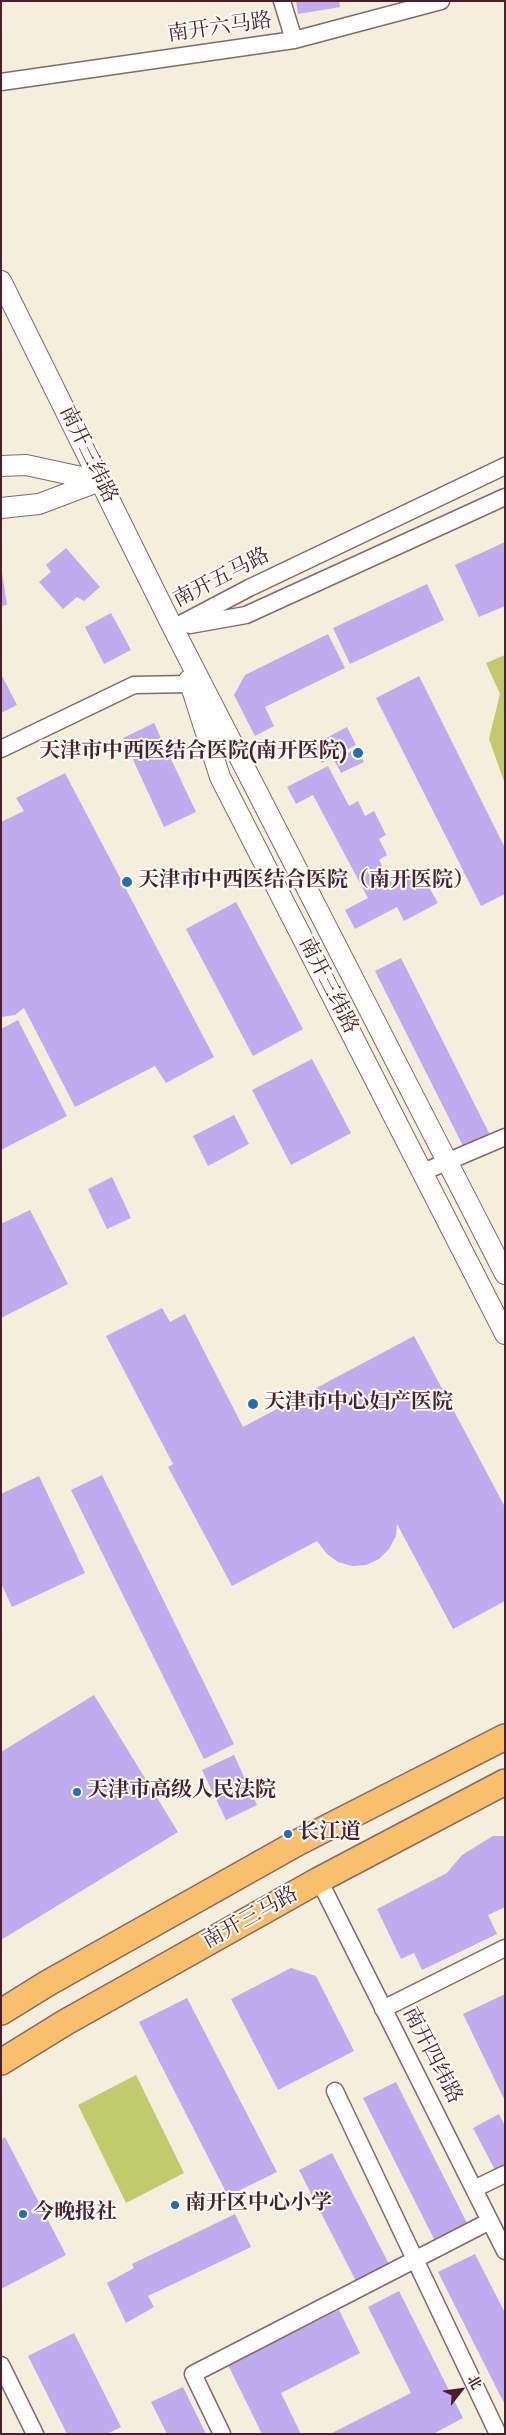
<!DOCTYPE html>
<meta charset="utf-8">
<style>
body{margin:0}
#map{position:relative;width:506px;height:2435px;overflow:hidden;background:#f3efdc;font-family:"IM FELL DW Pica","Noto Serif SC",serif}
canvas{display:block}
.frame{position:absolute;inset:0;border:2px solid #4a1f2b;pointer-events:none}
.north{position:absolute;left:436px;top:2365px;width:50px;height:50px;-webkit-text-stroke:4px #fdfcf7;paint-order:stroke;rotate:60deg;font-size:14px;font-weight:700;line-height:20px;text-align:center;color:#4a1f2b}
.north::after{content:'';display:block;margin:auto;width:18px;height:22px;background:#4a1f2b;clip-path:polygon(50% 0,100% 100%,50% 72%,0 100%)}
</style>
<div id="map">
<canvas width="506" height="2435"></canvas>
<div class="frame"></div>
<div class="north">北</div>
</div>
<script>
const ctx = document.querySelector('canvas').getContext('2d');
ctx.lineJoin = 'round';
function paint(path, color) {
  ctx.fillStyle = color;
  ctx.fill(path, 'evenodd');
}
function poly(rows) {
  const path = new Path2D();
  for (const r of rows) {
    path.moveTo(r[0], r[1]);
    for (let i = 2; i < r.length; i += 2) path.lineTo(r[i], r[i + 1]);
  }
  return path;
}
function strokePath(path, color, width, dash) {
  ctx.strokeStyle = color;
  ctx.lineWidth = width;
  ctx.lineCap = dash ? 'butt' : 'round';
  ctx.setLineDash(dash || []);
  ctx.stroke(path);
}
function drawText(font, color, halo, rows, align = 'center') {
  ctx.font = font + ' "IM FELL DW Pica","Noto Serif SC",serif';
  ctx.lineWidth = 4;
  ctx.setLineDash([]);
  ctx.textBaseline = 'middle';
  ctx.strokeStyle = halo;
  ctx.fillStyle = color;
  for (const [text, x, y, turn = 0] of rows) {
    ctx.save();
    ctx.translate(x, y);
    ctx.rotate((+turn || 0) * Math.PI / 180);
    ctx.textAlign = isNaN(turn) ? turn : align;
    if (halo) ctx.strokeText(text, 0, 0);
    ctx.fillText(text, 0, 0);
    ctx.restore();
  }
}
paint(poly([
 [505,655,505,784,489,739,500,694,486,663],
 [136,2075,184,2173,126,2203,78,2105]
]), '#bfcb6d');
paint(poly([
 [296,1,339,1,340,7,298,14],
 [505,542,505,606,479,617,455,565],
 [66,548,100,587,84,601,77,597,63,609,39,582,51,572,46,565],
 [1,566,7,605,1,606],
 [427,584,444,620,350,664,333,628],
 [111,613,131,650,104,664,85,627],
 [328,634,345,668,265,707,274,726,255,736,234,695,245,675],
 [1,674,17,705,1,713],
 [419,676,505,848,505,894,481,906,376,698],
 [154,723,196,812,164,827,123,738],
 [347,727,356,745,322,763,313,745],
 [357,748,364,762,341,773,334,760],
 [328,766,349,806,358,801,365,816,374,811,386,835,379,839,387,855,379,860,392,884,419,870,438,903,404,921,397,907,355,929,345,910,368,898,313,795,296,804,287,787],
 [65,773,214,1057,166,1083,155,1066,75,1107,24,1008,15,1015,1,1017,1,822,24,811,16,798],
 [236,902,303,1029,253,1056,186,929],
 [401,958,490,1135,464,1148,375,971],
 [18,1020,67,1116,1,1150,1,1029],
 [312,1059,351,1133,291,1165,252,1090],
 [234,1115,249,1144,208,1166,193,1136],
 [112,1177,131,1218,107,1229,88,1189],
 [30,1210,68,1284,1,1318,1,1224],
 [162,1308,170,1322,185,1314,243,1427,414,1336,505,1507,505,1601,453,1629,397,1524,396,1536,389,1549,379,1559,366,1565,352,1566,338,1562,327,1554,317,1541,232,1586,168,1467,173,1464,106,1336],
 [102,1475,234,1744,204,1759,71,1490],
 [39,1476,85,1573,12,1607,1,1583,1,1494],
 [94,1695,178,1832,1,1940,1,1752],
 [234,1755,257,1805,226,1820,202,1770],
 [493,1836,505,1836,505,1907,488,1915,497,1934,422,1970,414,1953,401,1959,377,1909,447,1873,462,1855],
 [291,1968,316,1976,354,2051,278,2090,231,1999],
 [505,1994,505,2101,463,2014],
 [187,1998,277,2172,228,2196,139,2022],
 [396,2082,469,2227,436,2243,363,2098],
 [499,2114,505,2126,505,2168,496,2172,473,2128],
 [5,2137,66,2255,1,2289,1,2140],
 [332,2153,392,2270,359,2287,299,2170],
 [235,2214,251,2247,148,2296,154,2307,126,2323,107,2283,134,2268,132,2264],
 [475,2254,505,2313,505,2405,438,2272],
 [399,2291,463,2418,433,2434,330,2434,411,2393,368,2307],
 [339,2310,360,2353,281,2393,301,2434,262,2434,228,2365],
 [74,2333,121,2427,107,2434,67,2434,28,2356],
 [183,2387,206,2434,167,2434,151,2402]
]), '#bfabee');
const minor = poly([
 [282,1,294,40],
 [1,82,294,40,441,1],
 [190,625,246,615,505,497],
 [173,628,249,588,505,466],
 [1,749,134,685,191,684],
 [423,1172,505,1137],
 [319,1880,505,2251],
 [383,2009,505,1948],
 [335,2091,498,2434],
 [474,2189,505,2174],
 [1,2365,35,2434],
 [222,2434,193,2374,490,2221]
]);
const tertiary = poly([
 [1,281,173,628,505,1274],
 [1,466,26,465,100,481],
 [1,508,39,504,100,481],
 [189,680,220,777,505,1334]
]);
const primary = poly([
 [1,2012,48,1983,297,1843,505,1737],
 [1,2062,66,2022,319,1880,505,1782]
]);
strokePath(minor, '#856869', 19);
strokePath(tertiary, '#856869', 22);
strokePath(primary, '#856869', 28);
strokePath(minor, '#fff', 16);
strokePath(tertiary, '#fff', 20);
strokePath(primary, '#f8bf6c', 25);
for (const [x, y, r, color] of [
 [358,753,6,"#1f6fb2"],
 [127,882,6,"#1f6fb2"],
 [253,1404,6,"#1f6fb2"],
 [77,1792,5,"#1f6fb2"],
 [288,1834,5,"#1f6fb2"],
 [175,2205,5,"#1f6fb2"],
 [23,2214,5,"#1f6fb2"]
]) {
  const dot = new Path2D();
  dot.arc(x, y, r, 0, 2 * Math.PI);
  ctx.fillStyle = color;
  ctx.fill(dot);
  strokePath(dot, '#fdfcf7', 2);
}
drawText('21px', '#4a1f2b', '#fdfcf7', [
 ["南开六马路",220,29,-8],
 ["南开三纬路",87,455,64],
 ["南开五马路",222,579,-27],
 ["南开三纬路",327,986,63],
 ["南开三马路",251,1919,-29],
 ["南开四纬路",431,2056,63]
]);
drawText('bold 21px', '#4a1f2b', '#fdfcf7', [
 ["天津市中西医结合医院(南开医院)",347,753,"right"],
 ["天津市中西医结合医院（南开医院）",138,882],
 ["天津市中心妇产医院",264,1404],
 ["天津市高级人民法院",87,1792],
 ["长江道",298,1834],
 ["南开区中心小学",185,2205],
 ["今晚报社",33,2214]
], 'left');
</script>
